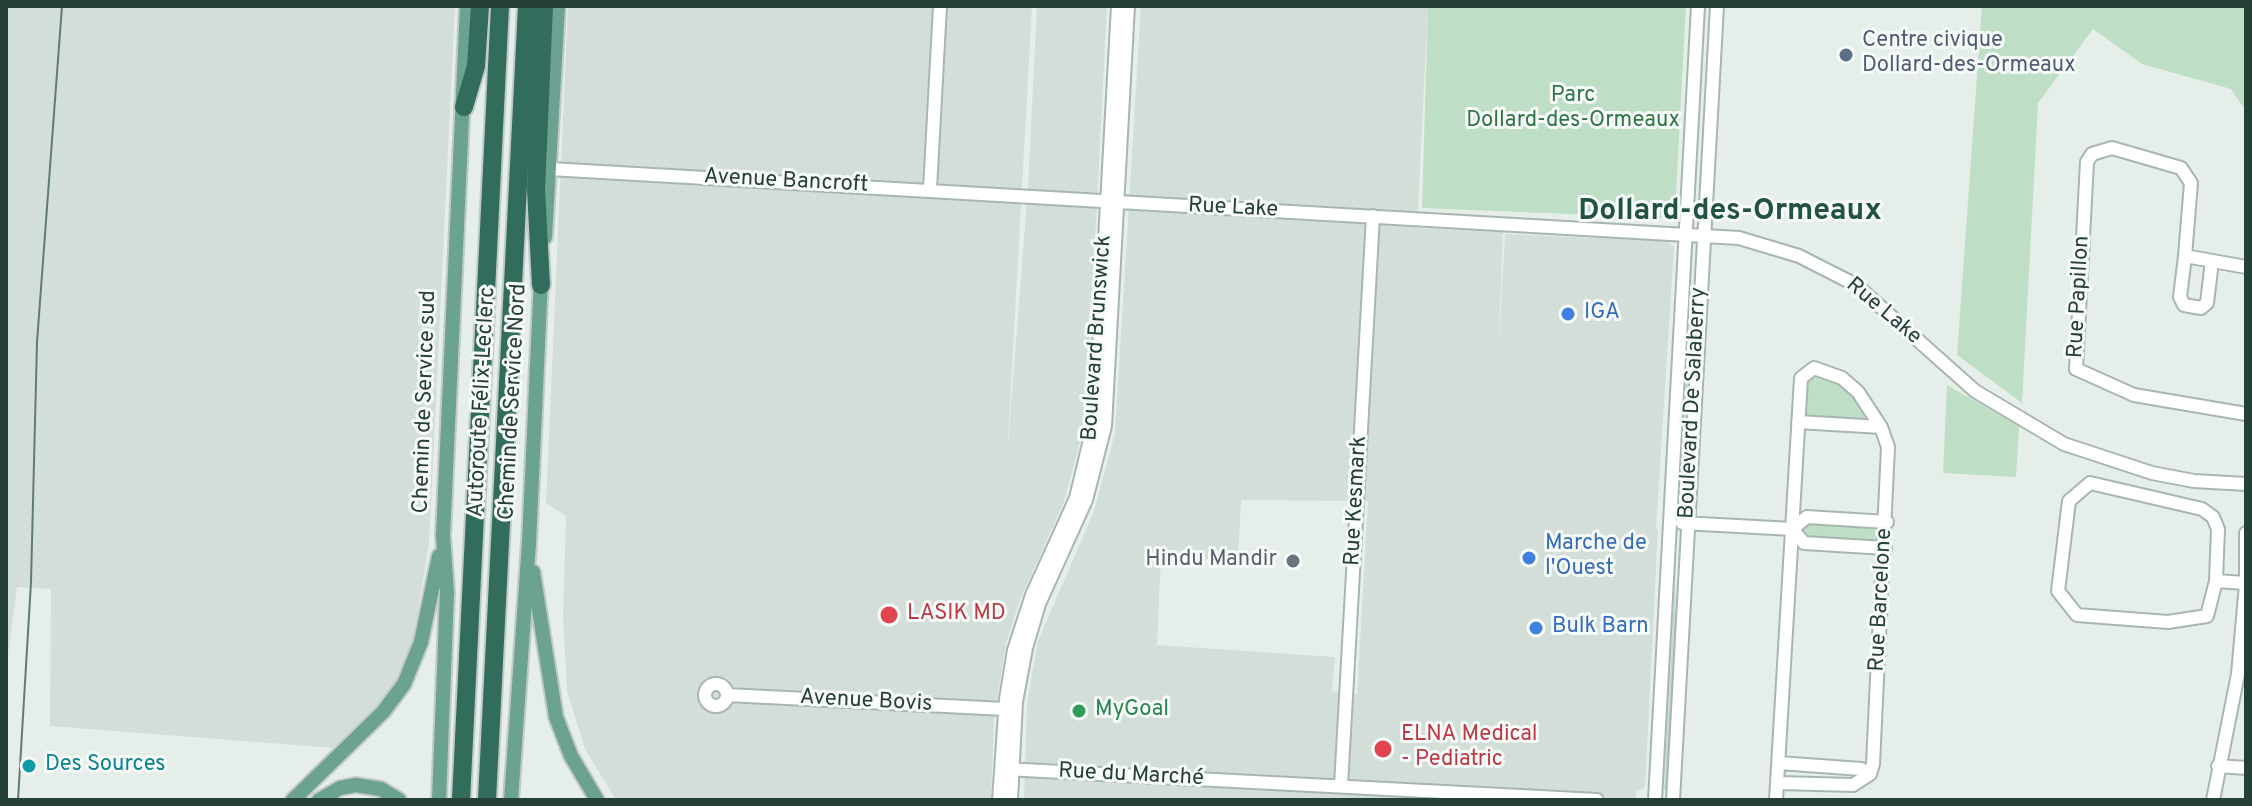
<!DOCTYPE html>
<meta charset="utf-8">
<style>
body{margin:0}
#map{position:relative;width:2252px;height:806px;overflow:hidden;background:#e6eeea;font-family:Overpass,sans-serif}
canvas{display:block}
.frame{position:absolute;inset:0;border:8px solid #254037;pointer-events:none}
</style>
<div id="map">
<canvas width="2252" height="806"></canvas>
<div class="frame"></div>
</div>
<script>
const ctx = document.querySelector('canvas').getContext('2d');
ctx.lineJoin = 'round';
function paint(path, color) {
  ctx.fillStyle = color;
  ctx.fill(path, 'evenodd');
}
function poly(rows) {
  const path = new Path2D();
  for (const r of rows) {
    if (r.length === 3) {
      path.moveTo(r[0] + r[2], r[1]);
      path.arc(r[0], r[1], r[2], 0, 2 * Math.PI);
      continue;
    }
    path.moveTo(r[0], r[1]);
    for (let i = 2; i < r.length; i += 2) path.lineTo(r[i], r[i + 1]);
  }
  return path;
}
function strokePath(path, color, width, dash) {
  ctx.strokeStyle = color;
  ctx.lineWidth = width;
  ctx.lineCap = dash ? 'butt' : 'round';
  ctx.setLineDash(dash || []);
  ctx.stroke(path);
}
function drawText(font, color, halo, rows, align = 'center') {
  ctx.font = font + ' Overpass,sans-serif';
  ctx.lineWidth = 6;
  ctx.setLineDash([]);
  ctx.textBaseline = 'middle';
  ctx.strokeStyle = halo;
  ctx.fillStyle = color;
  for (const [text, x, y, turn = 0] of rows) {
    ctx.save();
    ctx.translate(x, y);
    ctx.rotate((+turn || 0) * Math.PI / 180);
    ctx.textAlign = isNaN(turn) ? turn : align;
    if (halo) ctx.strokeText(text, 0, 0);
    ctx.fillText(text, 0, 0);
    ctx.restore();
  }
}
paint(poly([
 [6,6,455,6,429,544,413,640,400,674,386,697,333,748,50,726,51,589,17,587,6,670],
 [568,6,1032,6,1007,458,1028,187,1037,6,1107,6,1086,420,1064,502,1020,600,1006,643,994,719,991,800,616,800,585,749,567,691,563,616,566,516,546,503],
 [1141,6,1428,6,1417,228,1503,232,1498,359,1505,234,1666,241,1674,247,1656,529,1658,530,1645,787,1636,792,1636,800,1024,800,1027,703,1038,641,1094,511,1115,433],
 [1241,500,1368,501,1357,695,1332,691,1335,657,1157,645,1161,556,1238,561]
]), '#d4ded9');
paint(poly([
 [1428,6,1686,6,1675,212,1669,218,1422,208],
 [1982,6,2246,6,2246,111,2231,89,2142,64,2093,29,2038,103,2022,403,1957,355],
 [1688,352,1690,383,1683,488,1683,418],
 [1816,373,1845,388,1864,407,1864,419,1804,416,1805,382],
 [1947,385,2019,426,2016,477,1943,473],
 [1807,522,1874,527,1877,538,1871,542,1808,538,1803,529],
 [1675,578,1676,644,1669,791,1664,790]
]), '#bfdec6');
const minor = poly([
 [550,169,1739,238,1799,256,1856,285,1975,391,2064,444,2152,473,2194,481,2246,484],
 [930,189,940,6],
 [2185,256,2180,297,2184,305,2201,308,2207,303,2212,261],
 [2246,267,2185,256,2191,183,2181,168,2112,148,2092,154,2087,162,2076,369,2134,395,2246,414],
 [1798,422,1881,427],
 [2090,483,2202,509,2213,517,2218,529,2216,581,2207,616,2168,622,2077,615,2058,591,2069,501,2090,483],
 [1682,523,1792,529,1807,517,1887,522],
 [1792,529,1804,543,1885,548],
 [2246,533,2246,582],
 [2216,581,2246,583],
 [716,695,11],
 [727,695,1005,709],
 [1779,763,1861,769,1870,774],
 [2218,766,2246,768],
 [1005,769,1597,800],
 [1341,786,1373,216],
 [999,800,1006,699,1014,650,1032,595,1076,498,1095,419,1118,6],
 [1011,800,1016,702,1026,648,1039,604,1086,500,1105,426,1128,6],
 [1655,800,1698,6],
 [1673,800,1717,6],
 [1776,800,1801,378,1814,368,1842,378,1858,392,1881,427,1888,447,1873,764,1870,774,1853,785,1779,783],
 [2213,800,2238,674,2246,584]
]);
const major = poly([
 [545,237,558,6],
 [533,572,556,717,571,756,597,800],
 [293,800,383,712,404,684,421,642,439,556],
 [319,800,340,788,356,785,381,789,399,800],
 [439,800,447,592,443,536,467,6],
 [511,800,529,543,541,278]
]);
const highway = poly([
 [464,107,476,66,480,6],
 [541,285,536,189,544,6],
 [461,800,500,6],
 [487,800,527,6]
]);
strokePath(minor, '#a8b6b1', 16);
strokePath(major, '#c2cac7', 18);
strokePath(highway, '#c2cac7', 22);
strokePath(minor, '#fff', 12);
strokePath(major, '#6ba291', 14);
strokePath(highway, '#316c5c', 18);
strokePath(poly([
 [18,800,31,582,37,342,62,6]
]), '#607b72', 2);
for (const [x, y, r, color] of [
 [1846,55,8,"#5c6f8a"],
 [1568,314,8,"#3f7fe0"],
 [1529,558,8,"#3f7fe0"],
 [1293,561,8,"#6b7280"],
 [889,615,10,"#e0444e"],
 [1536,628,8,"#3f7fe0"],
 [1079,711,8,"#2e9e5b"],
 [1383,749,10,"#e0444e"],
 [29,766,8,"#0f9aa8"]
]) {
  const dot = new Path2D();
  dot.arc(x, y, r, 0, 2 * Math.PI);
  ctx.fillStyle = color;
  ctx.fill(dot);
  strokePath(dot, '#f6faf8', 3);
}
drawText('22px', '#4e5e75', '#f6faf8', [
 ["Centre civique",1862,42],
 ["Dollard-des-Ormeaux",1862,67]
], 'left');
drawText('22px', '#2f7646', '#f6faf8', [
 ["Parc",1573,97],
 ["Dollard-des-Ormeaux",1573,122]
]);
drawText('22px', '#254037', '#f6faf8', [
 ["Avenue Bancroft",786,182,3],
 ["Rue Lake",1233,209,3],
 ["Rue Papillon",2080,297,-87],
 ["Rue Lake",1883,312,40],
 ["Boulevard Brunswick",1098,338,-86],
 ["Chemin de Service sud",426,402,-88],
 ["Autoroute Félix-Leclerc",483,402,-87],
 ["Chemin de Service Nord",514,402,-87],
 ["Boulevard De Salaberry",1694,403,-87],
 ["Rue Kesmark",1357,501,-87],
 ["Rue Barcelone",1882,600,-87],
 ["Avenue Bovis",866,702,3],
 ["Rue du Marché",1131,776,3]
]);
drawText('22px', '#366cbe', '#f6faf8', [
 ["IGA",1584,314],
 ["Marche de",1545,545],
 ["l'Ouest",1545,570],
 ["Bulk Barn",1552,628]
], 'left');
drawText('22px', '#5b616d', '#f6faf8', [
 ["Hindu Mandir",1277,561]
], 'right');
drawText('22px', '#be3a42', '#f6faf8', [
 ["LASIK MD",907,615],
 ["ELNA Medical",1401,736],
 ["- Pediatric",1401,761]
], 'left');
drawText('22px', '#27864d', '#f6faf8', [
 ["MyGoal",1095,711]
], 'left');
drawText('22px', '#0d838f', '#f6faf8', [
 ["Des Sources",45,766]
], 'left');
drawText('bold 30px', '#215243', '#f6faf8', [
 ["Dollard-des-Ormeaux",1730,213]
]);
</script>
